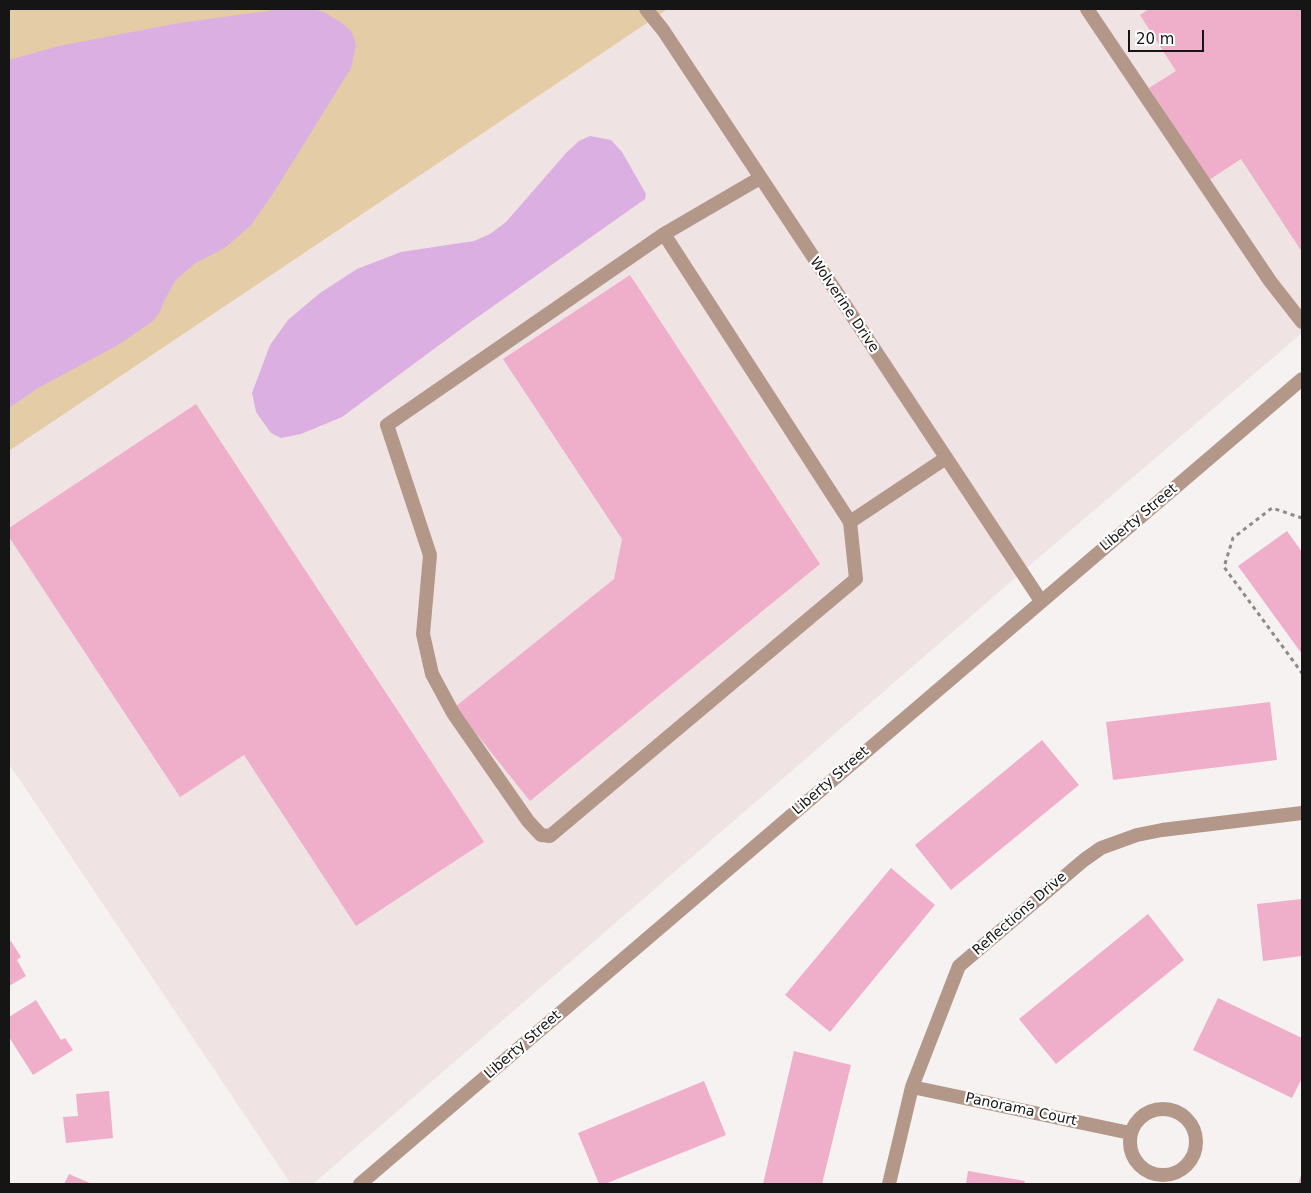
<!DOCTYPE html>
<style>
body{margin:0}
#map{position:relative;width:1311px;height:1193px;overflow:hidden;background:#f6f2f2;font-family:"DejaVu Sans",sans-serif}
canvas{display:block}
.frame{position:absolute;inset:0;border:10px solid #161515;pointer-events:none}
.scale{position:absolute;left:1128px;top:30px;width:76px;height:22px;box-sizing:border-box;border:2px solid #161515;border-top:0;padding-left:6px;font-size:15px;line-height:18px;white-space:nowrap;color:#161515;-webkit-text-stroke:4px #fff;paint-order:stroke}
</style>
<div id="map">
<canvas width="1311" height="1193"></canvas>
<div class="frame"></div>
<div class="scale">20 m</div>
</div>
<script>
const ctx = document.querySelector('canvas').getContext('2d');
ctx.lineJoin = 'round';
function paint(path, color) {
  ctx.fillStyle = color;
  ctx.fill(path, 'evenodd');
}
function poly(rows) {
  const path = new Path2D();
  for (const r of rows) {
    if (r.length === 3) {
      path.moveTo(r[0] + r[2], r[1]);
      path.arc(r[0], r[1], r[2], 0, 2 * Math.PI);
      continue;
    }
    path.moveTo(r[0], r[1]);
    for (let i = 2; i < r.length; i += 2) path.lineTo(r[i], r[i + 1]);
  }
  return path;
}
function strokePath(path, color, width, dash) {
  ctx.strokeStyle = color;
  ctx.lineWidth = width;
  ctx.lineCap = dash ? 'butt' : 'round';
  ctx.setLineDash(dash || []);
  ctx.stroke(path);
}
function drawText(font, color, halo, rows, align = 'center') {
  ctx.font = font + ' "DejaVu Sans",sans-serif';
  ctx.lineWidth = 4.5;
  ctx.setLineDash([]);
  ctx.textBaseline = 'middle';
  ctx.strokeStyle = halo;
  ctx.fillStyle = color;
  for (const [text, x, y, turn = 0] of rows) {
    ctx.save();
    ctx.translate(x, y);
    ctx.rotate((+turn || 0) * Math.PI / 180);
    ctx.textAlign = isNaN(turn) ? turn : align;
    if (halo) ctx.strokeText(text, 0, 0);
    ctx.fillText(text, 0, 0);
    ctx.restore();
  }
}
paint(poly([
 [668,9,1302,9,1302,333,1043,554,313,1184,291,1184,9,764,9,451]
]), '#f0e3e3');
paint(poly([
 [9,9,668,9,9,451]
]), '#e4cca6');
paint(poly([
 [282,9,312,9,324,12,342,23,352,32,356,45,351,68,274,192,251,225,226,247,194,264,175,281,164,301,160,312,153,321,118,345,38,388,9,408,9,60,59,46,179,23],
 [590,136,611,140,622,152,646,194,645,199,465,326,342,417,301,434,281,438,271,433,256,412,252,393,270,345,288,320,320,293,357,269,401,252,474,241,490,234,506,222,567,152,579,141]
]), '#dbafe2');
paint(poly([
 [1149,9,1302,9,1302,252,1241,159,1209,180,1149,88,1176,71,1140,15],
 [630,275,820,564,530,801,455,707,614,579,622,539,503,359],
 [196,404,484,842,356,926,244,755,180,797,9,537,9,528],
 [1287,531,1302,552,1302,654,1238,566],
 [1270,702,1277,760,1113,780,1106,722],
 [1042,740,1079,785,951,890,915,845],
 [891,868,935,905,830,1032,785,995],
 [1302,899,1302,956,1263,961,1257,904],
 [1148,914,1184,960,1056,1064,1019,1019],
 [11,941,21,957,17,960,26,976,9,986,9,942],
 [1218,998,1302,1038,1302,1078,1292,1098,1193,1050],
 [36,1000,61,1040,65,1038,73,1050,33,1075,9,1037,9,1017],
 [794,1051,851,1065,822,1184,763,1184],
 [704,1081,726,1135,605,1184,599,1184,578,1133],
 [109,1091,113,1138,66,1143,63,1117,78,1116,76,1094],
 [968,1171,1025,1181,1024,1184,966,1184],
 [1302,1172,1302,1184,1298,1184],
 [69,1174,92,1184,64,1184]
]), '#efaeca');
strokePath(poly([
 [1302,518,1272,508,1233,538,1224,567,1302,673]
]), '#8c8a8a', 3, [4, 4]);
strokePath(poly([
 [1087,9,1270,281,1302,322],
 [760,178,664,234,387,425,430,555,423,634,432,674,453,713,528,821,541,835,550,836,856,579,850,522,946,458],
 [664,234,850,522]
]), '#b3988a', 14);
strokePath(poly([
 [646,9,663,30,1041,601],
 [912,1087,1130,1133],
 [1163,1142,33],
 [889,1184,912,1087,959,966,1084,860,1101,848,1137,835,1162,830,1302,813]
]), '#b3988a', 14);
strokePath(poly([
 [360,1184,1302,379]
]), '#b3988a', 14);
drawText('14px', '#161515', '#fff', [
 ["Wolverine Drive",844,305,56],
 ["Liberty Street",1139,518,-40],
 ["Liberty Street",831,781,-41],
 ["Reflections Drive",1020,914,-41],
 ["Liberty Street",523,1045,-41],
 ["Panorama Court",1021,1110,12]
]);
</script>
